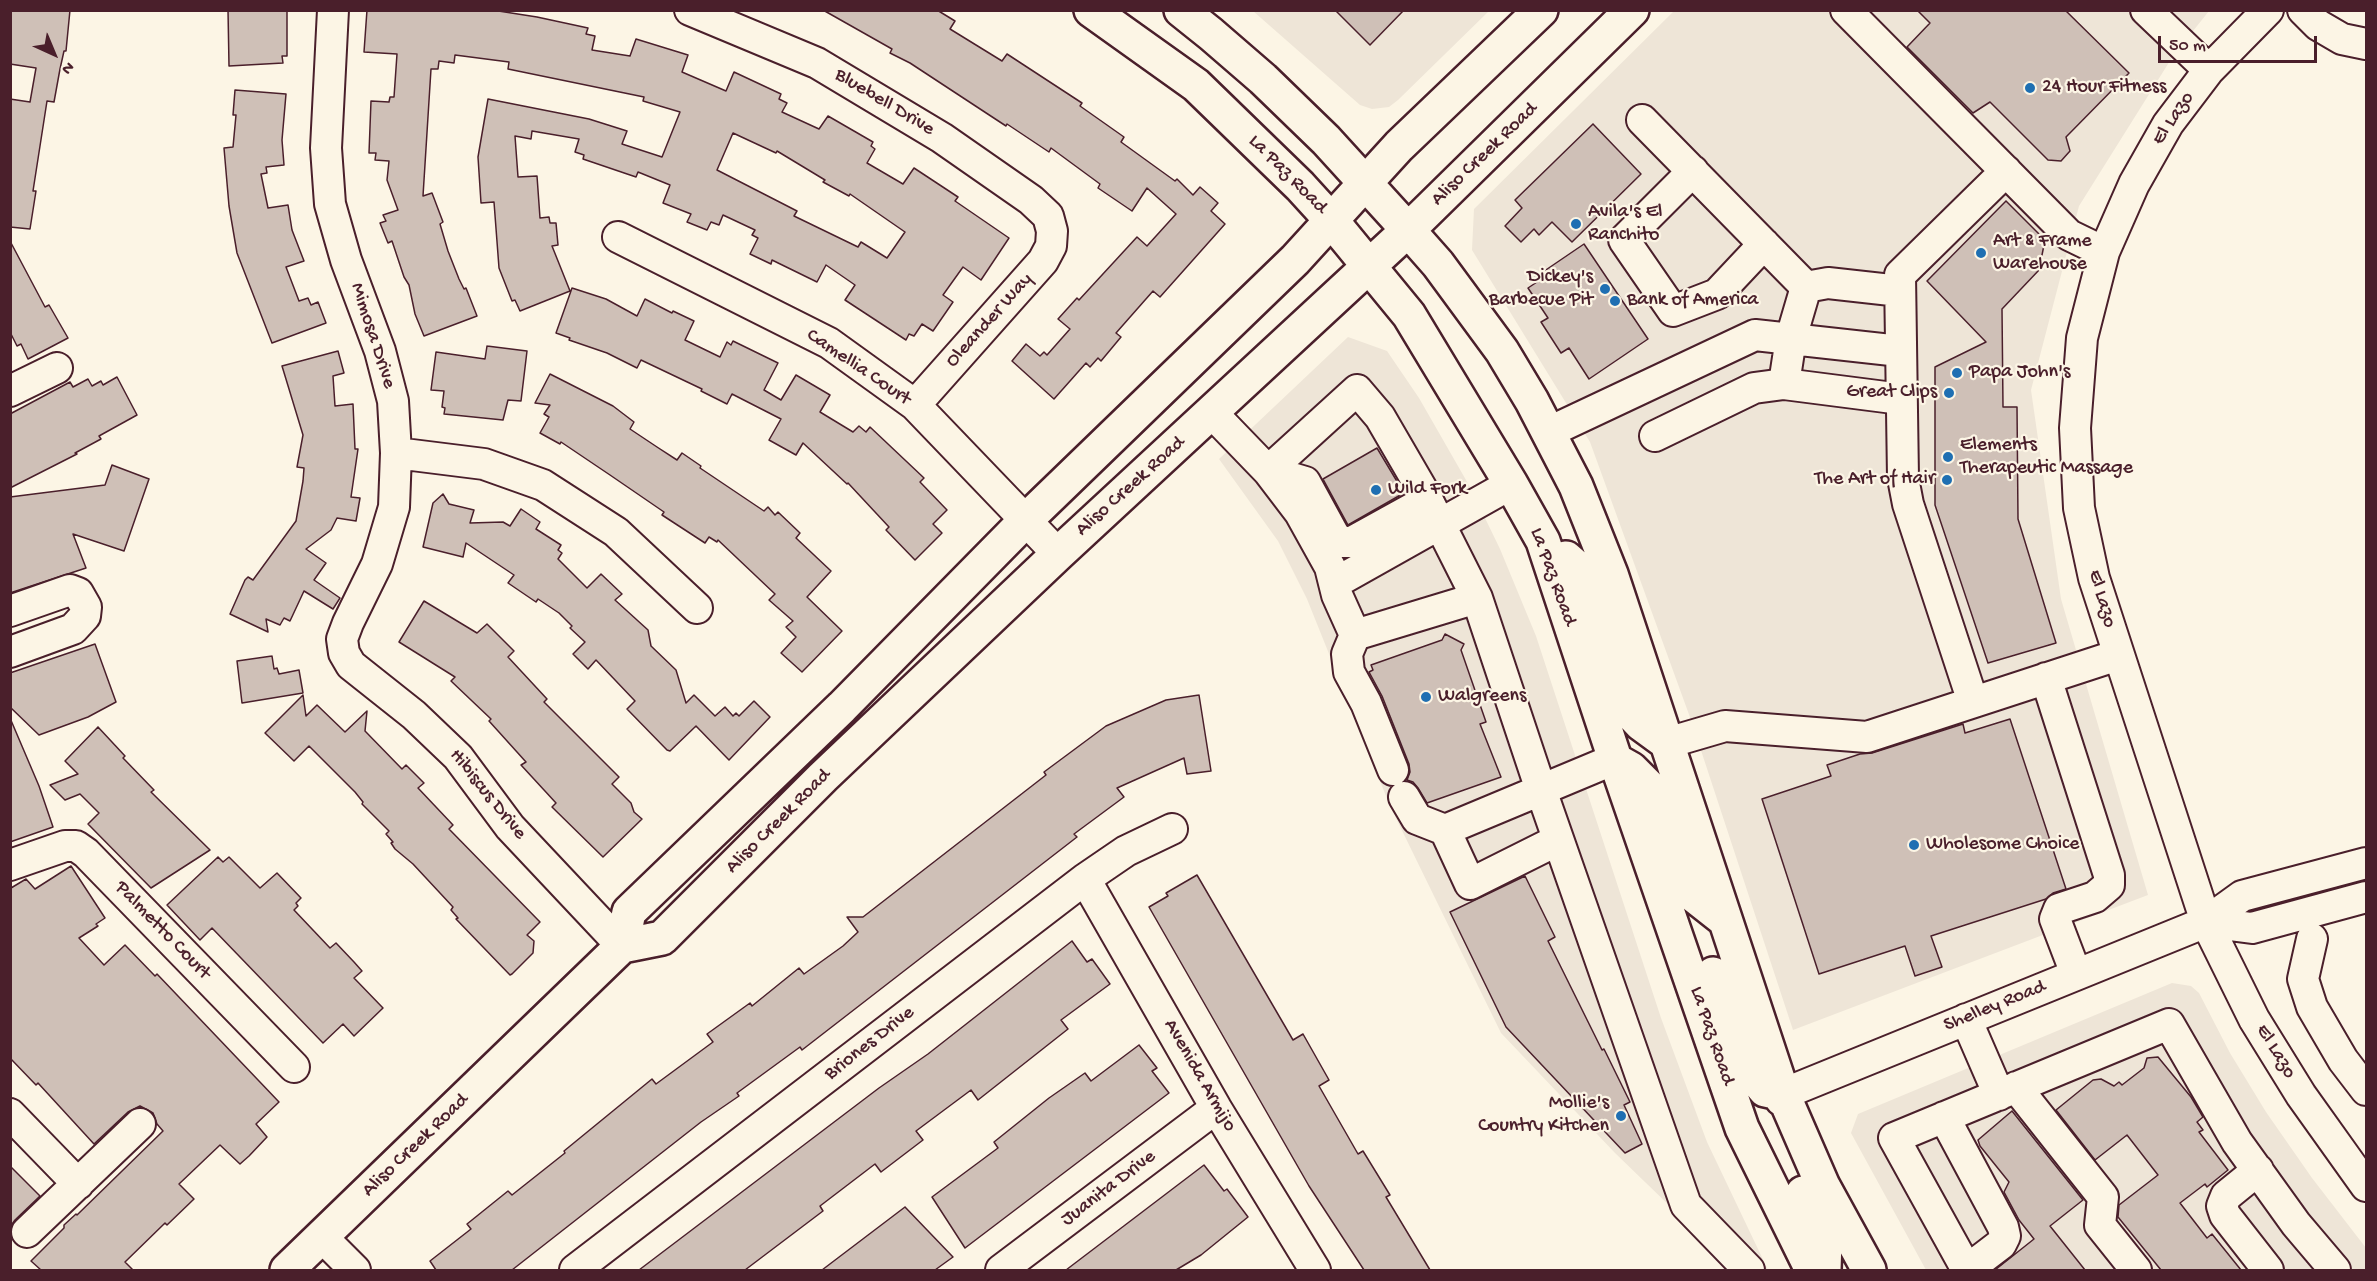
<!DOCTYPE html>
<style>
body{margin:0}
#map{position:relative;width:2377px;height:1281px;overflow:hidden;background:#fcf5e5;font-family:"Gochi Hand",sans-serif}
canvas{display:block}
.frame{position:absolute;inset:0;border:12px solid #4a1f2b;pointer-events:none}
.north{position:absolute;left:24px;top:24px;width:60px;height:60px;-webkit-text-stroke:4px #fcf5e5;paint-order:stroke;rotate:136deg;font-size:16px;font-weight:700;line-height:24px;text-align:center;color:#4a1f2b}
.north::after{content:'';display:block;margin:auto;width:21px;height:27px;background:#4a1f2b;clip-path:polygon(50% 0,100% 100%,50% 72%,0 100%)}
.scale{position:absolute;left:2158px;top:36px;width:159px;height:27px;box-sizing:border-box;border:3px solid #4a1f2b;border-top:0;padding-left:8px;font-size:18px;line-height:21px;white-space:nowrap;color:#4a1f2b;-webkit-text-stroke:4px #fcf5e5;paint-order:stroke}
</style>
<div id="map">
<canvas width="2377" height="1281"></canvas>
<div class="frame"></div>
<div class="north">N</div>
<div class="scale">50 m</div>
</div>
<script>
const ctx = document.querySelector('canvas').getContext('2d');
ctx.lineJoin = 'round';
function paint(path, color) {
  ctx.fillStyle = color;
  ctx.fill(path, 'evenodd');
}
function poly(rows) {
  const path = new Path2D();
  for (const r of rows) {
    path.moveTo(r[0], r[1]);
    for (let i = 2; i < r.length; i += 2) path.lineTo(r[i], r[i + 1]);
  }
  return path;
}
function strokePath(path, color, width, dash) {
  ctx.strokeStyle = color;
  ctx.lineWidth = width;
  ctx.lineCap = dash ? 'butt' : 'round';
  ctx.setLineDash(dash || []);
  ctx.stroke(path);
}
function drawText(font, color, halo, rows, align = 'center') {
  ctx.font = font + ' "Gochi Hand",sans-serif';
  ctx.lineWidth = 4.5;
  ctx.setLineDash([]);
  ctx.textBaseline = 'middle';
  ctx.strokeStyle = halo;
  ctx.fillStyle = color;
  for (const [text, x, y, turn = 0] of rows) {
    ctx.save();
    ctx.translate(x, y);
    ctx.rotate((+turn || 0) * Math.PI / 180);
    ctx.textAlign = isNaN(turn) ? turn : align;
    if (halo) ctx.strokeText(text, 0, 0);
    ctx.fillText(text, 0, 0);
    ctx.restore();
  }
}
paint(poly([
 [1253,11,1489,11,1398,100,1389,107,1372,109,1360,105],
 [1674,11,2209,11,2173,56,2079,206,2031,390,2061,599,2148,895,1793,1030,1691,720,1590,442,1472,250,1474,209],
 [1348,337,1387,351,1419,398,1470,487,1500,549,1536,636,1661,1018,1707,1142,1768,1270,1736,1270,1615,1153,1501,1033,1390,806,1307,599,1278,541,1219,459],
 [2172,983,2191,986,2199,993,2230,1053,2266,1112,2312,1178,2366,1248,2366,1270,1926,1270,1851,1133,1858,1114]
]), '#eee5d7');
const building = poly([
 [10,10,70,10,66,51,64,51,60,69,54,102,47,101,33,191,36,191,30,229,10,227,10,99,30,102,36,68,10,64,10,10],
 [228,10,287,10,287,56,282,56,283,63,229,66,228,10],
 [367,10,492,10,537,17,588,28,586,34,595,36,592,50,630,56,636,39,688,55,682,72,726,91,734,72,781,94,779,99,787,103,782,112,819,129,828,116,873,142,871,146,875,149,867,163,903,184,914,168,958,197,955,201,1009,238,981,280,963,267,943,295,953,302,933,331,922,324,914,336,909,334,906,340,845,300,855,285,826,265,817,282,772,260,771,264,750,254,758,238,752,235,755,230,723,215,719,225,711,222,707,230,687,222,691,214,663,203,670,185,638,172,636,177,583,159,584,155,575,152,579,139,532,131,531,139,515,136,518,177,537,176,540,218,549,217,550,223,556,223,558,245,552,246,570,291,520,311,515,300,512,301,499,268,494,202,481,203,478,157,488,99,589,119,627,131,622,144,662,157,680,112,643,101,644,97,508,69,509,62,455,55,454,63,439,61,438,69,431,69,423,196,432,193,443,222,440,224,448,251,459,279,464,289,466,288,477,316,424,336,415,314,409,285,404,277,392,241,388,243,380,223,386,221,383,215,398,210,387,180,389,161,375,160,376,153,369,153,371,101,389,102,390,97,394,97,397,54,364,52,367,10],
 [733,133,776,153,777,151,825,180,823,182,849,196,850,194,905,232,887,258,861,242,858,247,794,216,797,211,717,170,733,133],
 [823,10,937,10,955,21,950,29,1002,61,1007,54,1082,103,1080,106,1124,137,1121,142,1175,181,1177,179,1193,195,1200,187,1218,203,1211,211,1225,224,1160,297,1153,291,1116,333,1121,337,1101,361,1098,358,1090,367,1086,363,1054,399,1012,361,1026,344,1040,356,1044,352,1047,355,1070,329,1058,319,1077,298,1079,300,1137,237,1147,246,1176,214,1147,188,1132,211,1098,188,1100,184,1051,148,1049,152,1007,124,1006,126,910,63,890,53,892,49,823,10],
 [1335,10,1404,10,1370,45,1335,10],
 [1917,10,2065,10,2129,73,2066,137,2070,151,2061,161,2048,160,1990,102,1973,113,1907,47,1930,23,1917,10],
 [235,90,286,94,282,140,284,165,266,167,267,173,261,174,268,208,288,205,292,230,304,261,286,267,299,301,308,298,311,305,318,302,326,323,272,343,237,253,229,206,224,148,233,147,236,115,233,115,235,90],
 [1593,124,1641,174,1572,242,1552,222,1539,235,1534,229,1521,242,1505,226,1522,208,1515,200,1593,124],
 [2006,201,2045,240,2039,270,2002,309,2003,407,2017,407,2018,519,2056,643,1988,663,1935,505,1935,367,1986,342,1927,281,2006,201],
 [10,241,45,307,49,305,68,338,28,359,21,344,17,346,10,332,10,241],
 [1584,244,1648,339,1589,379,1569,348,1561,353,1541,322,1548,318,1528,288,1537,282,1534,278,1584,244],
 [572,288,606,299,637,316,645,299,672,313,673,311,694,321,685,340,720,357,727,342,731,345,733,341,778,363,764,390,781,400,796,375,830,395,820,412,853,432,859,426,866,432,870,427,924,478,920,482,947,510,933,524,942,533,915,560,886,530,889,527,848,483,847,484,803,443,796,455,769,440,781,419,732,394,727,404,701,391,702,389,641,360,637,368,607,353,569,340,570,338,556,333,572,288],
 [487,346,527,351,521,401,508,400,503,420,444,414,445,408,442,407,444,391,431,390,436,352,485,359,487,346],
 [338,351,344,373,333,376,335,406,353,404,355,449,358,449,351,497,360,498,356,521,337,518,331,530,306,549,326,563,314,580,340,598,333,609,304,591,290,621,284,618,280,625,266,619,268,632,230,614,245,580,248,577,253,580,296,521,303,481,304,468,297,467,303,435,282,366,338,351],
 [550,374,613,406,634,422,630,429,657,447,677,460,682,453,701,466,700,468,764,511,768,507,775,515,778,512,800,533,796,538,831,571,807,597,842,631,802,672,781,653,796,637,786,627,793,621,769,600,775,594,718,540,717,542,709,537,705,543,662,515,664,512,610,475,561,442,560,444,540,433,549,417,544,414,550,405,535,403,550,374],
 [117,377,137,415,99,436,101,439,75,453,77,454,10,488,10,414,70,382,73,387,88,379,92,386,101,381,103,385,117,377],
 [1377,448,1404,493,1348,525,1323,479,1377,448],
 [112,465,149,479,124,551,73,534,86,568,10,593,10,497,105,485,112,465],
 [443,494,449,504,474,510,470,523,503,522,510,526,521,509,540,522,536,529,561,545,558,550,562,553,558,559,587,588,601,574,622,594,615,600,648,630,651,646,676,670,686,703,694,695,715,716,725,707,733,716,736,713,739,716,754,701,770,717,729,760,696,726,670,751,667,750,627,709,635,701,596,660,588,669,573,654,585,642,570,628,572,626,559,613,538,599,536,602,508,583,514,575,466,543,463,557,423,547,433,503,443,494],
 [424,601,477,633,487,624,514,651,508,657,547,699,544,702,619,777,612,784,631,803,634,812,642,819,603,857,552,807,556,803,521,765,526,762,489,721,491,719,451,681,455,677,399,642,424,601],
 [1445,634,1464,644,1461,650,1486,722,1480,724,1501,777,1427,803,1418,788,1413,782,1407,780,1410,772,1409,764,1382,696,1369,672,1373,670,1371,665,1442,640,1445,634],
 [95,644,116,702,88,717,39,735,10,707,10,673,95,644],
 [272,656,274,669,277,668,279,674,299,670,303,693,242,703,237,661,272,656],
 [303,695,306,716,317,705,345,732,367,711,365,731,402,769,406,765,424,783,418,788,453,825,449,829,540,922,527,935,534,941,533,953,512,974,510,975,456,919,458,918,451,910,453,907,413,864,395,849,391,843,393,842,386,834,389,831,362,804,363,802,355,792,309,746,294,761,265,733,303,695],
 [1199,695,1211,771,1187,774,1184,758,1117,788,1124,797,1074,834,1077,837,802,1050,800,1047,737,1093,739,1096,701,1122,512,1270,436,1270,430,1261,471,1229,467,1224,508,1191,512,1195,565,1153,564,1151,652,1079,656,1084,713,1042,707,1034,750,1003,752,1006,799,968,804,974,843,946,858,932,847,917,863,917,1046,775,1044,772,1106,726,1166,700,1199,695],
 [10,718,39,786,53,827,10,842,10,718],
 [2010,719,2066,889,2053,893,2046,899,1931,936,1942,967,1915,976,1905,946,1819,974,1762,799,1831,776,1827,765,1860,754,1872,753,1963,724,1965,733,2010,719],
 [98,727,125,756,123,758,154,790,151,792,210,850,151,888,88,824,99,813,80,794,65,800,50,785,78,774,65,761,98,727],
 [218,857,223,862,229,857,260,888,277,873,301,898,296,903,298,906,294,910,330,948,336,943,354,962,362,971,354,978,383,1008,354,1036,343,1024,323,1043,212,928,200,940,167,905,218,857],
 [71,866,105,918,96,924,98,926,79,938,104,965,125,945,155,976,157,974,279,1102,256,1124,267,1137,249,1156,240,1164,220,1145,179,1184,194,1199,167,1225,165,1223,125,1262,133,1270,41,1270,31,1261,64,1228,64,1225,76,1214,77,1215,163,1131,157,1124,153,1113,140,1106,128,1112,94,1144,38,1083,36,1085,10,1058,11,888,26,879,35,889,71,866],
 [1197,875,1293,1040,1303,1034,1329,1080,1319,1086,1358,1154,1363,1151,1390,1195,1386,1197,1430,1270,1364,1270,1309,1186,1149,907,1168,896,1166,893,1197,875],
 [1525,876,1555,937,1548,941,1602,1050,1604,1049,1630,1102,1624,1105,1642,1144,1625,1153,1506,1027,1450,912,1525,876],
 [1072,941,1087,962,1092,959,1110,984,1061,1020,1068,1029,978,1100,971,1090,916,1131,923,1140,881,1172,875,1164,820,1206,823,1211,745,1270,639,1270,879,1088,928,1054,1072,941],
 [1139,1045,1157,1068,1152,1071,1169,1093,965,1248,932,1197,998,1148,994,1142,1049,1098,1085,1073,1091,1081,1139,1045],
 [2158,1057,2191,1097,2203,1117,2197,1122,2203,1130,2199,1132,2228,1170,2207,1187,2205,1184,2180,1203,2207,1238,2212,1234,2241,1270,2161,1270,2118,1217,2119,1205,2158,1175,2127,1135,2095,1160,2056,1110,2093,1080,2101,1079,2114,1086,2119,1082,2122,1085,2144,1068,2147,1058,2158,1057],
 [2012,1111,2083,1200,2050,1226,2085,1270,1995,1270,2034,1239,2019,1220,2004,1192,2009,1182,1980,1146,1978,1140,2012,1111],
 [1204,1165,1224,1191,1227,1189,1248,1217,1201,1255,1176,1270,1066,1270,1204,1165],
 [10,1166,40,1196,15,1220,10,1227,10,1166],
 [905,1207,953,1257,935,1270,822,1270,905,1207]
]);
paint(building, '#cfc0b7');
strokePath(building, '#4a1f2b', 1.5);
const minor = poly([
 [333,10,326,148,330,204,346,260,380,351,393,401,396,453,394,507,377,564,348,623,342,639,344,653,351,665,414,715,458,757,510,827,622,946],
 [690,10,817,63,942,138,1031,200,1048,216,1052,231,1051,246,1043,261,915,405],
 [1846,10,2069,235,2104,252],
 [2146,10,2209,70],
 [2268,10,2209,70,2168,124,2134,184,2104,252,2082,338,2075,428,2079,508,2094,578,2206,922,2254,1019,2301,1095,2366,1186],
 [2303,10,2318,25,2342,39,2366,44],
 [1642,120,1806,287,1791,338,1784,384,1901,399],
 [1693,171,1624,240,1673,311,1717,294,1764,244],
 [618,237,829,343,915,405,1058,554],
 [1806,287,1828,283,1900,291],
 [10,391,57,368],
 [1212,413,1268,471,1300,513,1330,567,1337,595,1355,635,1477,598],
 [1549,432,1755,335,1900,351],
 [1655,436,1754,388,1784,384],
 [396,453,484,464,543,485,616,532,697,608],
 [1268,471,1357,390,1380,417,1423,491,1477,598,1541,790,1686,1205,1749,1270],
 [1268,471,1305,482,1335,537,1343,542,1352,542,1428,500],
 [1335,583,1511,484],
 [10,611,70,590,78,593,86,607,85,616,73,629,10,652],
 [1355,635,1347,654,1349,672,1366,703,1393,770],
 [2046,678,2109,875,2109,885,2095,897,2059,909,2055,919,2076,974],
 [1973,702,1908,504,1903,478,1900,275,2006,171],
 [1667,743,1725,726,1867,737,2118,655],
 [1404,797,1417,819,1445,830],
 [1558,840,1470,884,1445,830,1615,759],
 [10,865,65,846,76,846,86,853,294,1067],
 [1085,879,1216,1108,1315,1270],
 [2206,922,2252,928,2366,897],
 [2312,939,2303,979,2312,1007,2343,1060,2366,1090],
 [1966,1019,1999,1095],
 [2016,1087,2103,1197,2100,1225,2136,1270],
 [1783,1094,2206,922,2242,896,2366,863],
 [10,1114,78,1184],
 [1944,1117,2003,1227,2005,1236,2001,1244,1967,1270],
 [2258,1170,2226,1196,2222,1206,2225,1215,2268,1270],
 [27,1232,140,1124],
 [322,1237,355,1270],
 [575,1270,1085,879,1126,851,1172,829],
 [1001,1270,1216,1108],
 [1967,1270,1894,1138,2169,1024,2237,1142,2296,1224,2335,1270]
]);
const major = poly([
 [1091,10,1196,85,1300,186,1331,220,1409,315,1511,484,1543,541,1615,759,1742,1128,1812,1270],
 [1181,10,1211,34,1263,79,1326,140,1408,230,1438,264,1502,351,1532,401,1576,486,1611,574,1783,1094,1823,1186,1869,1270],
 [1566,558,1574,565,1625,707,1641,724,1667,743],
 [1615,760,1631,769,1654,792,1660,804,1692,894,1725,920],
 [622,946,662,938,823,777,1058,554,1408,230,1632,10],
 [1713,974,1750,1072,1765,1090,1783,1094,1782,1099],
 [1803,1193,1825,1241,1824,1270],
 [287,1270,622,946,629,912,842,707,1026,520,1295,260,1399,146,1541,10]
]);
strokePath(minor, '#4a1f2b', 34);
strokePath(major, '#4a1f2b', 38);
strokePath(minor, '#fcf5e5', 30);
strokePath(major, '#fcf5e5', 33);
for (const [x, y, r, color] of [
 [2030,88,6,"#1f6fb2"],
 [1576,224,6,"#1f6fb2"],
 [1981,253,6,"#1f6fb2"],
 [1605,289,6,"#1f6fb2"],
 [1615,301,6,"#1f6fb2"],
 [1957,373,6,"#1f6fb2"],
 [1949,393,6,"#1f6fb2"],
 [1948,457,6,"#1f6fb2"],
 [1947,480,6,"#1f6fb2"],
 [1376,490,6,"#1f6fb2"],
 [1426,697,6,"#1f6fb2"],
 [1914,845,6,"#1f6fb2"],
 [1621,1116,6,"#1f6fb2"]
]) {
  const dot = new Path2D();
  dot.arc(x, y, r, 0, 2 * Math.PI);
  ctx.fillStyle = color;
  ctx.fill(dot);
  strokePath(dot, '#fcf5e5', 2);
}
drawText('20px', '#4a1f2b', '#fcf5e5', [
 ["24 Hour Fitness",2042,88],
 ["Avila's El",1588,213],
 ["Ranchito",1588,236],
 ["Art & Frame",1993,242],
 ["Warehouse",1993,265],
 ["Dickey's",1593,278,"right"],
 ["Barbecue Pit",1593,301,"right"],
 ["Bank of America",1627,301],
 ["Papa John's",1969,373],
 ["Great Clips",1937,393,"right"],
 ["Elements",1960,446],
 ["Therapeutic Massage",1960,469],
 ["The Art of Hair",1935,480,"right"],
 ["Wild Fork",1388,490],
 ["Walgreens",1438,697],
 ["Wholesome Choice",1926,845],
 ["Mollie's",1609,1104,"right"],
 ["Country Kitchen",1609,1127,"right"]
], 'left');
drawText('20px', '#4a1f2b', '#fcf5e5', [
 ["Bluebell Drive",884,103,31],
 ["El Lazo",2174,119,-56],
 ["Aliso Creek Road",1485,155,-44],
 ["La Paz Road",1287,175,45],
 ["Oleander Way",990,321,-48],
 ["Mimosa Drive",372,336,72],
 ["Camellia Court",858,368,34],
 ["Aliso Creek Road",1131,487,-42],
 ["La Paz Road",1552,577,70],
 ["El Lazo",2101,599,74],
 ["Hibiscus Drive",487,795,51],
 ["Aliso Creek Road",779,822,-45],
 ["Palmetto Court",162,931,46],
 ["Shelley Road",1995,1007,-22],
 ["La Paz Road",1711,1036,71],
 ["Briones Drive",870,1044,-38],
 ["El Lazo",2275,1052,59],
 ["Avenida Armijo",1199,1076,60],
 ["Aliso Creek Road",416,1146,-44],
 ["Juanita Drive",1109,1189,-37]
]);
</script>
